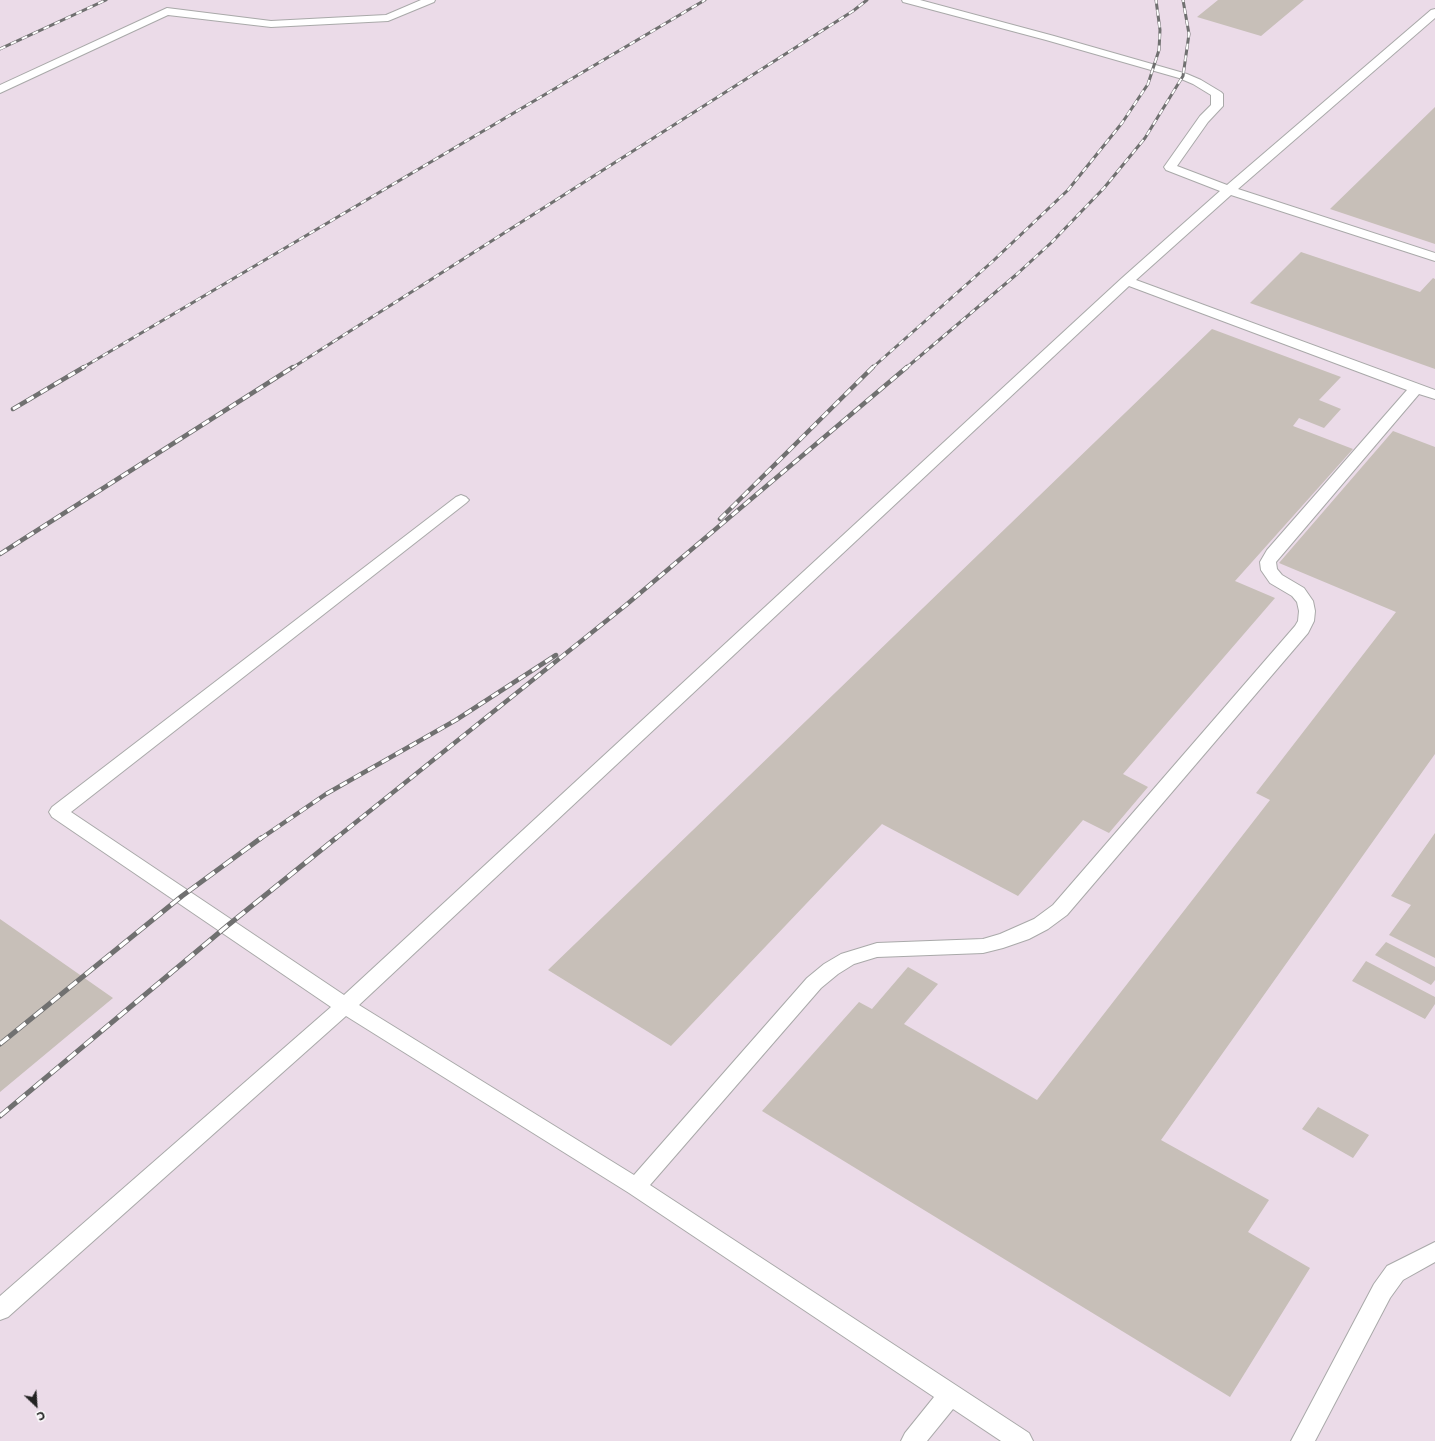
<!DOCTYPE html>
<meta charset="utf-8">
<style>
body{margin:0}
#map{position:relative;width:1435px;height:1441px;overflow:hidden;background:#f2efe9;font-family:Commissioner,sans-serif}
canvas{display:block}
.north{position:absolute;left:16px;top:1385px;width:40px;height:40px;-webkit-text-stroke:3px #fff;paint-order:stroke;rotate:155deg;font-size:11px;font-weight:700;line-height:16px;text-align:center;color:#222}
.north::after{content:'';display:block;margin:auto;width:14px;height:18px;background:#222;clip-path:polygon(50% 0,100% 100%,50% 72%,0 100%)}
</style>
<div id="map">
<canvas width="1435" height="1441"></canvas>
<div class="north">С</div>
</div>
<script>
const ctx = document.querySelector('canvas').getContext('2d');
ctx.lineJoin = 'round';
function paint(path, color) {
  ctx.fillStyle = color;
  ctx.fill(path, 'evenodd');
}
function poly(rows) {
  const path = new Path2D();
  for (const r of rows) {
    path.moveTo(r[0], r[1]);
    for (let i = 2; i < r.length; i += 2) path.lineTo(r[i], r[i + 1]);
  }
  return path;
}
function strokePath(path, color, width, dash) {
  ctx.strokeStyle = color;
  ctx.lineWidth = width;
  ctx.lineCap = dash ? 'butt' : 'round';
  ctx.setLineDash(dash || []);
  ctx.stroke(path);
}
paint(poly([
 [0,0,1435,0,1435,1441,0,1441]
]), '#ebdbe8');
paint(poly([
 [1218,0,1304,0,1261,36,1197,17],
 [1435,107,1435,244,1330,209],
 [1301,252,1420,292,1433,278,1435,279,1435,369,1250,303],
 [1212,329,1341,377,1319,400,1341,409,1324,428,1299,418,1293,426,1353,449,1235,581,1275,598,1123,774,1148,787,1109,833,1083,820,1018,896,882,824,671,1046,548,970],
 [1393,431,1435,447,1435,754,1161,1140,1269,1200,1248,1232,1310,1268,1230,1397,762,1111,859,1002,872,1009,908,967,938,984,904,1024,1037,1100,1270,800,1256,793,1396,612,1279,563],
 [1435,833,1435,958,1389,935,1411,905,1391,896],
 [0,919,113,998,0,1092],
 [1386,942,1435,967,1435,980,1431,985,1375,955],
 [1366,961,1435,997,1435,1004,1425,1019,1352,981],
 [1318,1107,1369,1135,1353,1158,1302,1129]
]), '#c7bfb8');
const lane = poly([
 [421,0,435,0,434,2,388,21,271,27,168,15,0,93,0,85,167,8,271,21,386,15,421,0],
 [902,0,920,0,1054,36,1187,74,1201,80,1221,92,1223,94,1223,106,1208,122,1177,166,1227,185,1431,10,1435,9,1435,18,1238,189,1435,253,1435,261,1231,195,1136,280,1435,390,1435,399,1419,394,1276,562,1277,569,1282,575,1304,588,1313,601,1315,611,1314,621,1308,633,1067,915,1048,929,1029,939,1003,948,983,953,877,957,854,964,838,974,821,988,650,1185,1029,1433,1033,1441,1001,1441,953,1409,927,1441,901,1441,905,1433,934,1397,629,1193,346,1016,8,1317,0,1320,0,1296,331,1007,52,817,49,812,52,807,456,497,461,495,466,497,469,500,466,503,71,812,344,995,1122,278,1220,191,1166,170,1164,167,1200,116,1211,105,1211,95,1193,84,1179,78,1046,40,903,2,902,0],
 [1129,286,1407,390,1267,550,1260,562,1261,570,1270,583,1292,596,1297,602,1299,611,1298,621,1295,626,1053,905,1034,919,1000,934,983,939,877,943,841,954,824,964,807,978,634,1175,359,1005,1129,286],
 [1435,1242,1435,1262,1403,1280,1390,1298,1315,1441,1291,1441,1374,1284,1387,1266,1435,1242]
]);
strokePath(lane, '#a9a9a9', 2);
paint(lane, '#fff');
const railFar2 = poly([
 [0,49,106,0],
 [82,368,705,0],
 [292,368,853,11,867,0],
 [872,368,993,261,1068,190,1122,123,1148,84,1159,50,1160,30,1156,0],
 [906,368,1017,274,1052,242,1104,188,1145,138,1183,76,1189,34,1183,0]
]);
const railFar1 = poly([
 [13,409,84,367],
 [720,519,873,367],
 [0,554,293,367],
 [260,839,326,794,456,720,556,655],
 [335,839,626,605,907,367]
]);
const rail = poly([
 [0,1044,182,896,261,838],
 [0,1116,227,926,336,838]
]);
strokePath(railFar2, '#707070', 3);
strokePath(railFar1, '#707070', 4.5);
strokePath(rail, '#707070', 5);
strokePath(railFar2, '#fff', 2, [6]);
strokePath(railFar1, '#fff', 3, [8]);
strokePath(rail, '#fff', 3.5, [11]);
</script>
